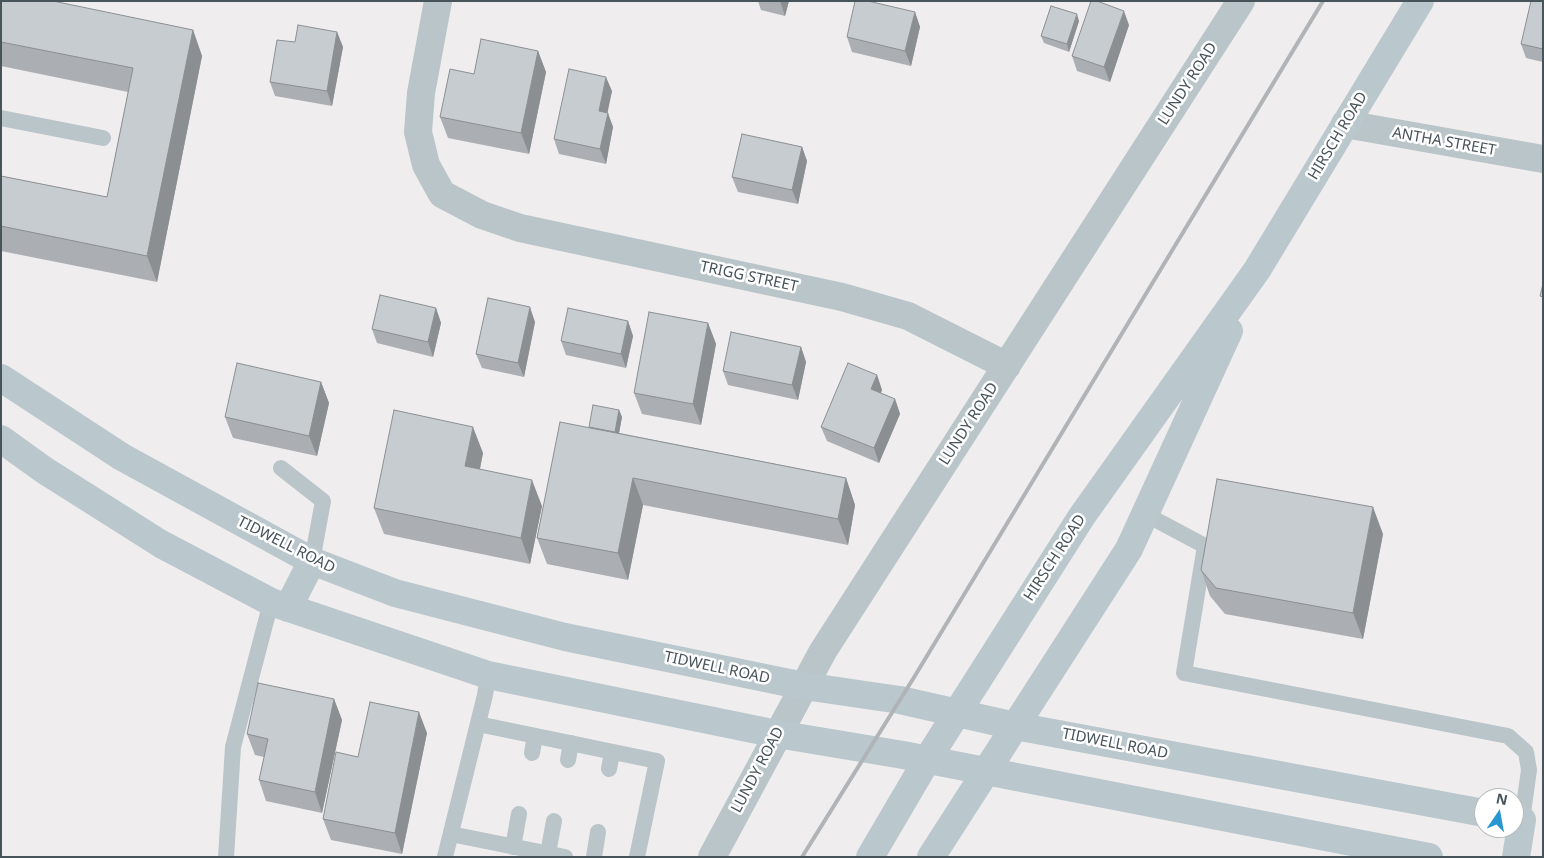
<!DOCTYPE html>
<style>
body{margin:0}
#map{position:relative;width:1544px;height:858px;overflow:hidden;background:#f0edee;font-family:"Noto Sans",sans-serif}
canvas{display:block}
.frame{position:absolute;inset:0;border:2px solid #475459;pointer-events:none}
.north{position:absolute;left:1474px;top:788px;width:50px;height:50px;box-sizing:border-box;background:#fff;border:1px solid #b5bbbd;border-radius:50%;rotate:12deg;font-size:14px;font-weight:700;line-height:20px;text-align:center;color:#475459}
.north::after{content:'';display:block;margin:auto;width:18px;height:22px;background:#2697d1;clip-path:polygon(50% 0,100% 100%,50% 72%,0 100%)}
</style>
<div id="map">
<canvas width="1544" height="858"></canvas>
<div class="frame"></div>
<div class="north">N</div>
</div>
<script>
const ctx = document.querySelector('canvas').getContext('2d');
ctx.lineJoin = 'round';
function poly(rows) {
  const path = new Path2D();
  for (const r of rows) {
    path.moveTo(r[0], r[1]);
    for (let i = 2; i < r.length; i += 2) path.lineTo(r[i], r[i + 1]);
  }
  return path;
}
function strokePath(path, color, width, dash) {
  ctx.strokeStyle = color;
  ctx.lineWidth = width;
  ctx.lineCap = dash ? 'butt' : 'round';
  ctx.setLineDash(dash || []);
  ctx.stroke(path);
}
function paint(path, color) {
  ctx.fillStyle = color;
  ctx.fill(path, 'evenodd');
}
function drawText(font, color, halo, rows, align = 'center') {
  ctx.font = font + ' "Noto Sans",sans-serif';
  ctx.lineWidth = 5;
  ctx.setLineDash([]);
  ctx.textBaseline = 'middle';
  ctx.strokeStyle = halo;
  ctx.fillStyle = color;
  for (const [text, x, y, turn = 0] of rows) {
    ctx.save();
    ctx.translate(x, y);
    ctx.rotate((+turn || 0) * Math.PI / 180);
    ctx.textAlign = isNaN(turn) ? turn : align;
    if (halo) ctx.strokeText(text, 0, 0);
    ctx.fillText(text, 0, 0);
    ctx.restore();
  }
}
strokePath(poly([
 [1,118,103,138],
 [281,468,323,501,312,561],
 [1145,514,1205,546,1184,673,1508,736,1526,752,1529,770,1522,820],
 [478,724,657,761,637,857],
 [532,753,535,736],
 [568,760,571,743],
 [609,769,612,752],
 [451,834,565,857],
 [513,847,519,814],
 [548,853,554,821],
 [226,857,233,747,271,602],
 [445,857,485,695,488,675],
 [594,857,598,832]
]), '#b9c5c9', 16);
strokePath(poly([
 [438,1,421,93,418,132,426,165,442,194,482,215,520,228,842,297,908,316,1007,366],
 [1345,124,1543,159],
 [712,857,823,651,1241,1]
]), '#b9c5c9', 28);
strokePath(poly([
 [1,378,122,457,312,561,395,593,565,637,804,686,900,700,1015,726,1484,813],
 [1,439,44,470,161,544,271,602,488,675,777,734,903,755,1429,857],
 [288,608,312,561],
 [870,857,927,760,1082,516,1257,270,1420,1],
 [931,857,1129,549,1229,331],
 [1516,857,1522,820]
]), '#bac8ce', 28);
strokePath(poly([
 [802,857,913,679,1323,1]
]), '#b0b4b7', 4);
paint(poly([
 [1,1,193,30,202,56,157,282,1,251,1,176,107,197,128,92,1,66],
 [758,1,789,1,785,16,761,10],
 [1543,1,1543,62,1526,58,1521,44],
 [915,12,920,27,911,66,852,52,847,37],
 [1079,21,1069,52,1044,43,1041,36],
 [1129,25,1110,82,1077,71,1072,56],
 [337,32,343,47,332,106,275,96,270,82],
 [538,51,546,72,529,154,448,138,440,117,474,74],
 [612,91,607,112,613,127,606,164,559,154,554,139],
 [802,147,807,161,798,204,738,192,732,177],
 [436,308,441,323,433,357,377,343,372,329],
 [628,321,633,336,626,368,566,355,561,341],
 [535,322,524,377,482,368,476,354],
 [708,323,716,344,701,425,642,414,634,393],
 [801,347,806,362,798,400,728,385,723,371],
 [877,375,882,390,881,393,895,399,900,414,879,463,827,441,821,427],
 [321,382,329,403,317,456,233,438,225,417],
 [619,410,622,417,619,433,846,478,855,505,848,545,643,505,628,580,547,564,537,538,589,427],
 [483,453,480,469,542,506,530,564,384,534,374,508],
 [1383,534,1363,639,1225,614,1210,596,1201,570],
 [334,699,342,720,322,813,266,801,259,780,264,757,255,755,247,734],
 [427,733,402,854,331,840,323,819]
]), '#abafb3');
paint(poly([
 [780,1,789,1,785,16],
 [1124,11,1129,25,1110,82,1104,67],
 [915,12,920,27,911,66,905,51],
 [1077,14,1079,21,1069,52,1067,44],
 [193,30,202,56,157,282,147,256],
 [337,32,343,47,332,106,327,91],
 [538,51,546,72,529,154,521,133],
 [606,77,612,91,605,125,599,111],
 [608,113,613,127,606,164,600,149],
 [802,147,807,161,798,204,792,190],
 [530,307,535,322,524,377,518,363],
 [436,308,441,323,433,357,428,342],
 [628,321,633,336,626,368,621,354],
 [708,323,716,344,701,425,693,404],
 [801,347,806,362,798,400,792,385],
 [877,375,882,390,876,404,871,389],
 [321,382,329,403,317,456,309,436],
 [895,399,900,414,879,463,874,448],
 [619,410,622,417,617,444,614,437],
 [473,427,483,453,475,493,465,466],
 [633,478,643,505,628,580,618,553],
 [846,478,855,505,848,545,838,519],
 [532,480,542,506,530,564,521,538],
 [1373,507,1383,534,1363,639,1353,613],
 [334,699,342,720,322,813,315,792],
 [419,712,427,733,402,854,395,833]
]), '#8b8f92');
const building = poly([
 [1,1,53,1,193,30,147,256,1,226,1,176,107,197,133,68,1,42,1,1],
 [855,1,868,1,915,12,905,51,847,37,855,1],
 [1091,1,1097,1,1124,11,1104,67,1072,56,1091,1],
 [1531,1,1543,1,1543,49,1521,44,1531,1],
 [1051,6,1077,14,1067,44,1041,36,1051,6],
 [298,25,337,32,327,91,270,82,277,40,295,42,298,25],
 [481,39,538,51,521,133,440,117,450,69,474,74,481,39],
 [569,69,606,77,599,111,608,113,600,149,554,139,569,69],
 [742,134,802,147,792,190,732,177,742,134],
 [1543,284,1543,297,1540,296,1543,284],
 [380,295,436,308,428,342,372,329,380,295],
 [488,298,530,307,518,363,476,354,488,298],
 [568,308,628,321,621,354,561,341,568,308],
 [649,312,708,323,693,404,634,393,649,312],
 [731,332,801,347,792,385,723,371,731,332],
 [237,363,321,382,309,436,225,417,237,363],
 [848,363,877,375,871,389,895,399,874,448,821,427,848,363],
 [593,405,619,410,615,432,589,427,593,405],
 [394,410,473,427,465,466,532,480,521,538,374,508,394,410],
 [560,422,846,478,838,519,633,478,618,553,537,538,560,422],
 [1217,479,1373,507,1353,613,1216,588,1201,570,1217,479],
 [258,683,334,699,315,792,259,780,268,739,247,734,258,683],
 [370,702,419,712,395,833,323,819,336,752,358,757,370,702]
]);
paint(building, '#c7ccd0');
strokePath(building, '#8b8f92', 1);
drawText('15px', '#475459', '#fff', [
 ["LUNDY ROAD",1188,84,-57],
 ["HIRSCH ROAD",1338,136,-59],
 ["ANTHA STREET",1444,142,10],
 ["TRIGG STREET",749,277,12],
 ["LUNDY ROAD",969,424,-57],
 ["TIDWELL ROAD",286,545,27],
 ["HIRSCH ROAD",1055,558,-57],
 ["TIDWELL ROAD",717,668,12],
 ["TIDWELL ROAD",1115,744,11],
 ["LUNDY ROAD",758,770,-62]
]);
</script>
